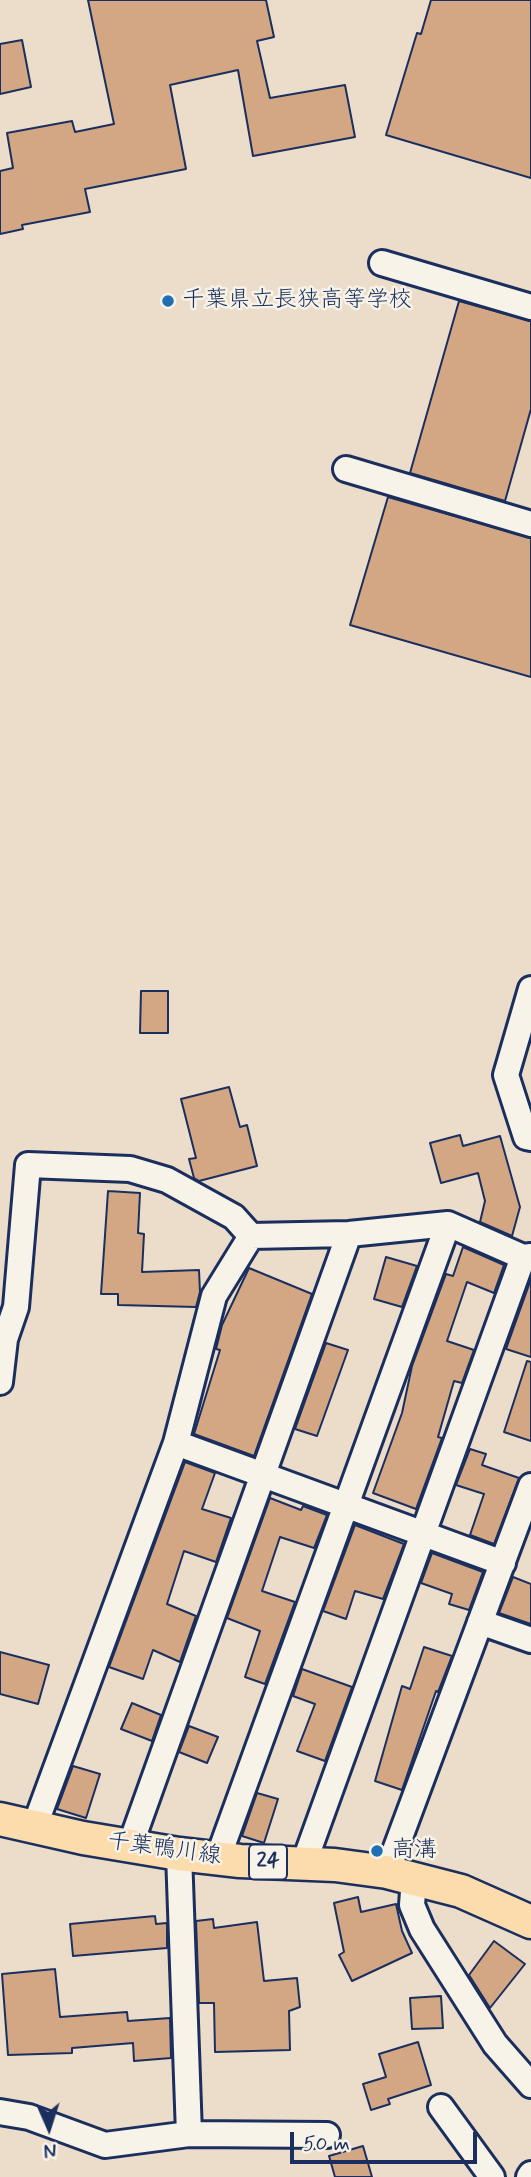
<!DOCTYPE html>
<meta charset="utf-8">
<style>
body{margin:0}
#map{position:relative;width:531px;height:2177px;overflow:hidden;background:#ecdcca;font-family:Mynerve,sans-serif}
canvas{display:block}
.north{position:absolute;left:14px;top:2093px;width:70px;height:70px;-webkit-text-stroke:5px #f7f3e8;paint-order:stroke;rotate:177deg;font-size:19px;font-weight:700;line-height:28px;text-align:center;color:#1b2f5e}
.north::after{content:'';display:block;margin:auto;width:24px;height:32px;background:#1b2f5e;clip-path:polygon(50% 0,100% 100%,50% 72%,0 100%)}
.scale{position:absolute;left:290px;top:2132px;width:187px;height:32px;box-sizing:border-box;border:4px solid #1b2f5e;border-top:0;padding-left:9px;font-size:21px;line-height:24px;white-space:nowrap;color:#1b2f5e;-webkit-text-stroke:5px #f7f3e8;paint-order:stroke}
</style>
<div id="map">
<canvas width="531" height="2177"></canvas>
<div class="north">N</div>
<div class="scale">50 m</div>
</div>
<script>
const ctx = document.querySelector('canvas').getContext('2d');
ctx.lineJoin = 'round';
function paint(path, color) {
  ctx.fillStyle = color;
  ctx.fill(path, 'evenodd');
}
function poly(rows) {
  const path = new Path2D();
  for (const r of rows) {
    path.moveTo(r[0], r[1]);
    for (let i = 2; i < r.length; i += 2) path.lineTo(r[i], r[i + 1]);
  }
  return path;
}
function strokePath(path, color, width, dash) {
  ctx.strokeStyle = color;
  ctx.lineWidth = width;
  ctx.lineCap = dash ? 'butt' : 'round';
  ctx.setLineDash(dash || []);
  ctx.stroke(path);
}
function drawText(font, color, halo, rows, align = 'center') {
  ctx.font = font + ' Mynerve,"Klee One",sans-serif';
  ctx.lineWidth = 5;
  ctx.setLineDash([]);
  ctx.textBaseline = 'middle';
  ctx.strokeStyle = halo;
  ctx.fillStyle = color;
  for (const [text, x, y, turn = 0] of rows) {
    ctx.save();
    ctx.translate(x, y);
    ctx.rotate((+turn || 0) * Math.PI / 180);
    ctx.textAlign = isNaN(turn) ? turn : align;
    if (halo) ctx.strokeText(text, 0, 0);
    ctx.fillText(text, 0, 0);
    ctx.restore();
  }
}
const building = poly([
 [88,0,266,0,274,37,257,41,270,98,345,85,355,137,253,156,238,70,170,85,186,169,85,189,90,212,22,225,23,229,0,234,0,171,13,168,7,133,72,121,75,132,114,124,88,0],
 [431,0,531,0,531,178,386,135,417,33,421,34,431,0],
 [22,40,31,87,0,94,0,44,22,40],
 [459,301,531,321,531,409,505,501,410,473,459,301],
 [388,497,531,538,531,677,350,625,388,497],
 [141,991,168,991,168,1033,140,1033,141,991],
 [229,1087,240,1127,247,1125,257,1166,199,1181,194,1178,189,1159,196,1158,181,1099,229,1087],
 [460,1135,463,1146,500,1136,520,1207,512,1236,480,1222,485,1201,478,1173,441,1183,430,1143,460,1135],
 [108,1191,140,1193,138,1233,144,1234,142,1272,199,1270,200,1292,196,1307,118,1305,118,1294,101,1294,108,1191],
 [463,1247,504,1265,494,1293,467,1282,447,1341,474,1350,462,1383,454,1381,438,1437,442,1438,416,1509,373,1493,402,1413,412,1366,446,1274,453,1276,463,1247],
 [386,1257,417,1266,402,1307,374,1299,386,1257],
 [249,1268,312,1294,254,1456,194,1434,220,1350,216,1349,222,1325,249,1268],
 [531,1279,531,1357,506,1349,531,1279],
 [326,1343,348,1350,317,1436,295,1429,326,1343],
 [527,1361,531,1362,531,1441,504,1432,527,1361],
 [470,1449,486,1454,482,1465,519,1478,494,1544,470,1535,484,1494,456,1485,470,1449],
 [185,1462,215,1473,202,1509,231,1518,216,1562,184,1551,167,1604,196,1616,180,1662,153,1650,143,1679,109,1667,185,1462],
 [270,1498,301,1510,303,1506,327,1515,314,1548,280,1537,262,1591,295,1602,265,1684,245,1677,260,1631,227,1618,270,1498],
 [355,1525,404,1544,383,1599,355,1591,346,1619,323,1611,355,1525],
 [432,1553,483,1572,469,1610,449,1604,452,1594,421,1583,432,1553],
 [513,1577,531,1584,531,1624,499,1613,513,1577],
 [424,1647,452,1656,438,1692,436,1691,402,1790,375,1781,402,1686,410,1689,424,1647],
 [0,1652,49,1665,38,1704,0,1694,0,1652],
 [302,1669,352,1687,325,1761,297,1751,315,1704,293,1696,302,1669],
 [132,1703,161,1715,152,1741,121,1729,132,1703],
 [189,1726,218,1737,207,1763,179,1752,189,1726],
 [73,1766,100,1774,86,1818,57,1809,73,1766],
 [257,1793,278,1799,264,1843,242,1836,257,1793],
 [358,1897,361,1912,396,1904,402,1931,412,1953,352,1981,339,1955,344,1952,334,1903,358,1897],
 [155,1916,156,1924,167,1923,167,1948,73,1956,70,1924,155,1916],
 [213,1919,214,1928,257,1922,264,1981,297,1978,300,2007,289,2011,290,2050,215,2052,214,2003,199,2003,196,1921,213,1919],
 [494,1941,525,1964,490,2008,469,1975,494,1941],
 [55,1969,60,2017,127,2012,128,2021,170,2018,171,2058,134,2061,133,2043,72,2048,72,2053,8,2055,2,1974,55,1969],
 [441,1996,443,2028,412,2029,410,1998,441,1996],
 [418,2042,431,2085,388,2099,390,2104,371,2110,363,2084,386,2077,379,2054,418,2042],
 [363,2146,372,2177,335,2177,329,2156,363,2146]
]);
paint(building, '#d3a784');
strokePath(building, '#1b2f5e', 2);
const minor = poly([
 [382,263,531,307],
 [346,469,531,524],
 [531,989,506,1075,526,1137,531,1138],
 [251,1236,349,1234,448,1224,523,1257,531,1256],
 [0,1382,5,1339,16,1307,28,1165,130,1169,167,1180,234,1217,251,1236],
 [176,1443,503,1563],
 [480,1622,531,1640],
 [34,1828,176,1443,214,1296,251,1236],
 [130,1846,349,1234],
 [179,1854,189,2134],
 [218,1858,448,1224],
 [304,1863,523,1257],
 [387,1872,531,1486],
 [414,1878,412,1905,422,1929,495,2044,531,2085],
 [441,2107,492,2177],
 [0,2112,29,2117,105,2145,189,2134,327,2135],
 [529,2177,531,2174]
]);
const major = poly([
 [0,1819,83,1838,179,1854,240,1861,335,1865,387,1872,461,1891,531,1922]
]);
strokePath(minor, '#1b2f5e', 30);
strokePath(major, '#1b2f5e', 37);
strokePath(minor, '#f7f3e8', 24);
strokePath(major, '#fcdcac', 32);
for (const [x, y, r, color] of [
 [168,301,7,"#1f6fb2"],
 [377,1851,7,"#1f6fb2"]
]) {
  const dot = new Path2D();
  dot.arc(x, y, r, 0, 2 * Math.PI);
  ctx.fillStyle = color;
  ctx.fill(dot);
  strokePath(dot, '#f7f3e8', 2.5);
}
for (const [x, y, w] of [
 [268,1862,38]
]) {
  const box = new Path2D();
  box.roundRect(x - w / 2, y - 17.5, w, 35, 5);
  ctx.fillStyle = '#f7f3e8';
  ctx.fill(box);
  strokePath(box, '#1b2f5e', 2);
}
drawText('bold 21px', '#1b2f5e', null, [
 ["24",268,1862]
]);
drawText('23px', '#1b2f5e', '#f7f3e8', [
 ["千葉県立長狭高等学校",182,301],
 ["高溝",391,1851]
], 'left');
drawText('23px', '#1b2f5e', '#f7f3e8', [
 ["千葉鴨川線",164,1850,8]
]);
</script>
